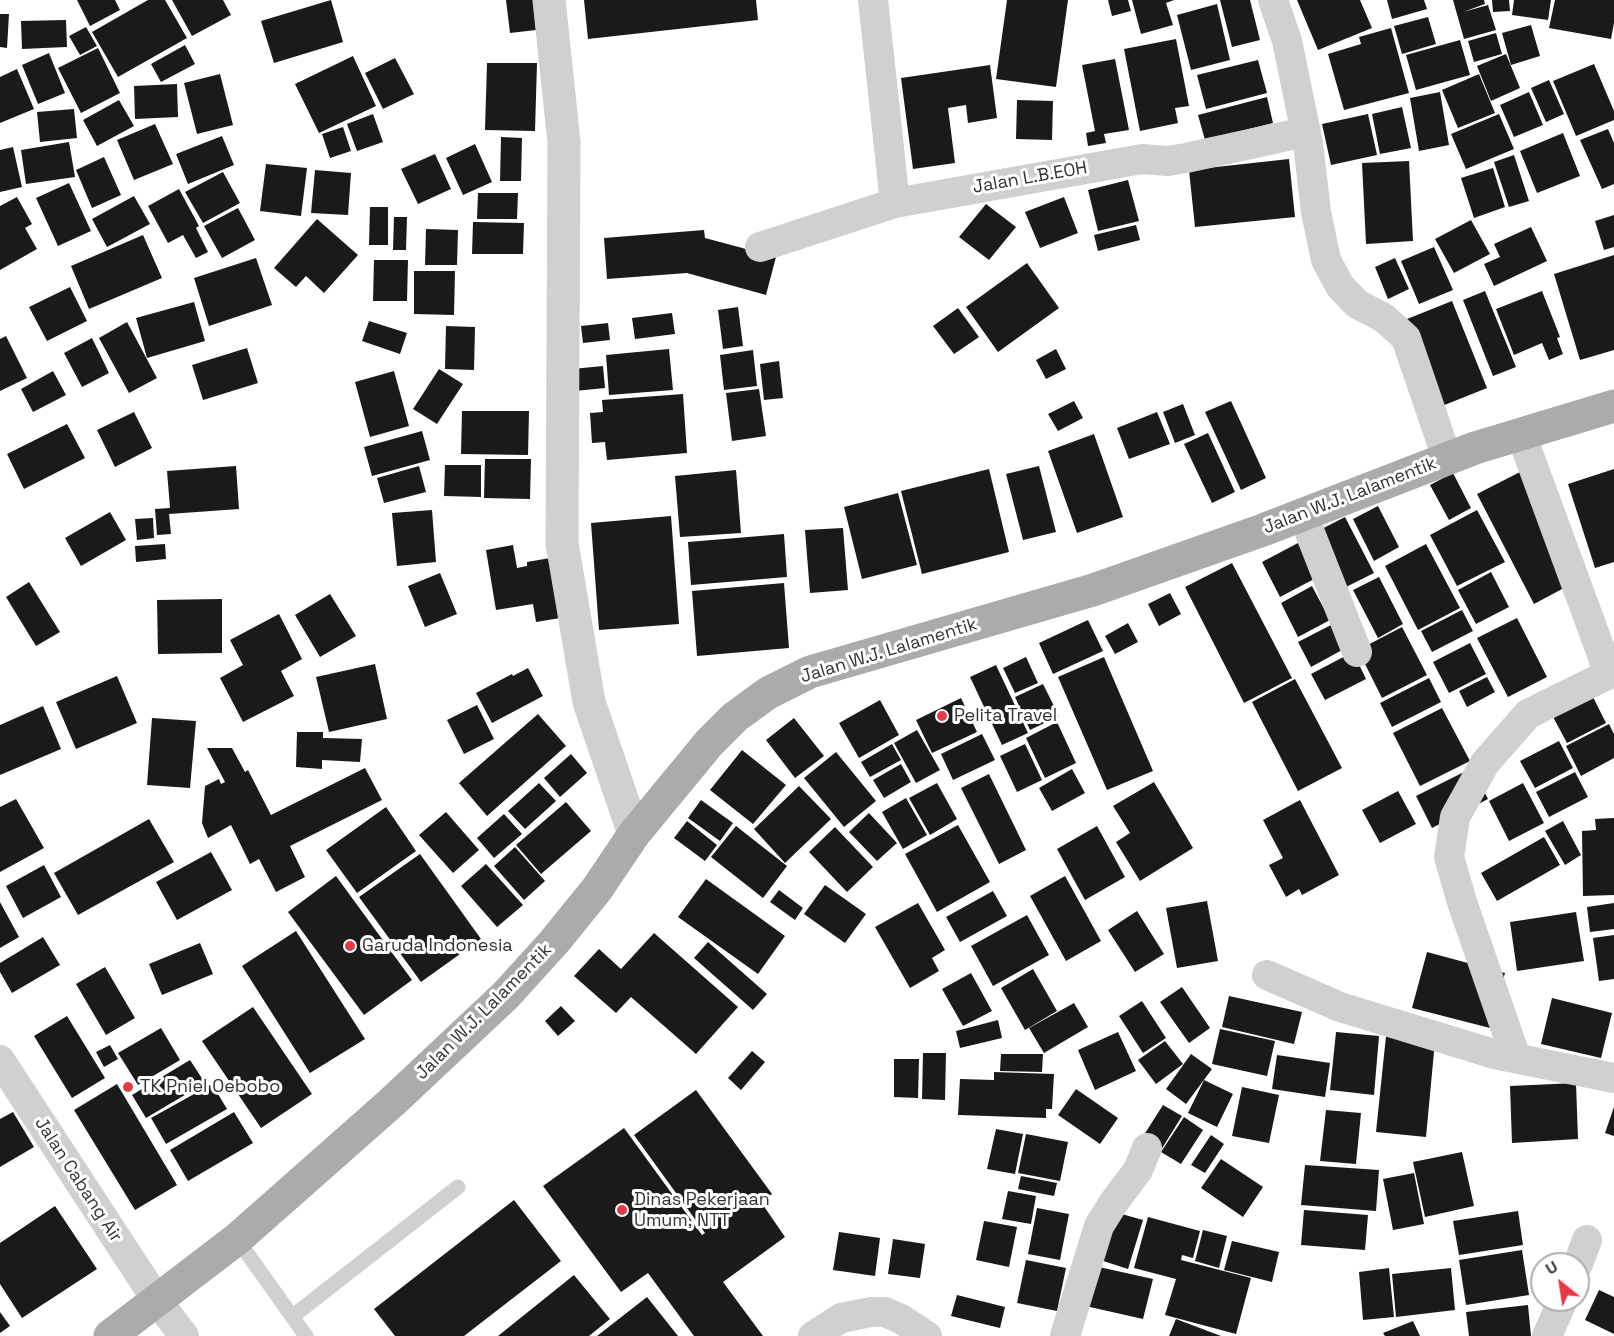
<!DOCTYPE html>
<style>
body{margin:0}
#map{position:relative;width:1614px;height:1336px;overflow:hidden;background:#fff;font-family:"Space Grotesk",sans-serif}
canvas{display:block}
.north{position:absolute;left:1530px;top:1252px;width:60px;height:60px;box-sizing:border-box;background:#fff;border:2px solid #adadad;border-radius:50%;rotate:330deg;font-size:16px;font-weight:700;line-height:24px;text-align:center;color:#333}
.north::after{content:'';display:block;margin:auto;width:21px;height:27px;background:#e63946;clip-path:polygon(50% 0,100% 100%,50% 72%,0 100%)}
</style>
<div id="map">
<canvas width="1614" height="1336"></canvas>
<div class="north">U</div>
</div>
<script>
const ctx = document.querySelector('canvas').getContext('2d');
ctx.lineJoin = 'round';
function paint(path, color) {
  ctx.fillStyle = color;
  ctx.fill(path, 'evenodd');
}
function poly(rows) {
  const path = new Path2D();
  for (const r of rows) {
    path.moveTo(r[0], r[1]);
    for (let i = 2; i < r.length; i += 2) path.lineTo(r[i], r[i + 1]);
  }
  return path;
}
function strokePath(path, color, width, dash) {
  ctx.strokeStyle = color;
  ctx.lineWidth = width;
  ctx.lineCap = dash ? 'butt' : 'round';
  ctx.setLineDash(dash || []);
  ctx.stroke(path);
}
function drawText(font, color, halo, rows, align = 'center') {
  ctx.font = font + ' "Space Grotesk",sans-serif';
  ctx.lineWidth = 6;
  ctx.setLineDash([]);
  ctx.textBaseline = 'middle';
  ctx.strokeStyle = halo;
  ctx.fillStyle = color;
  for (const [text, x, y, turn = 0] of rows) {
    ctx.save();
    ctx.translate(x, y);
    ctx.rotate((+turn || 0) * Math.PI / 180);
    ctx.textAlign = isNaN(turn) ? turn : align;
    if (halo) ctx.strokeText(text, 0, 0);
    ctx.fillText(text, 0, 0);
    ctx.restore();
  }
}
paint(poly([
 [77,0,115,0,120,10,90,26],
 [148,0,165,0,187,38,118,77,92,32],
 [172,0,223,0,231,15,192,36],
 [331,0,343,42,274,63,261,21],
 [506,0,533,0,536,30,510,33],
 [584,0,756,0,758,20,588,39],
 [1007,0,1068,0,1056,87,996,79],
 [1108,0,1128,0,1131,11,1112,16],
 [1132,0,1174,0,1166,3,1173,25,1141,34],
 [1220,0,1250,0,1260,40,1232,47],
 [1297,0,1360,0,1372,28,1318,50],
 [1387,0,1424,0,1427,9,1392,19],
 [1453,0,1484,0,1485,4,1463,12,1488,5,1496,30,1464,39],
 [1492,0,1509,0,1510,11,1493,12],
 [1514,0,1551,0,1548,20,1512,15],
 [1555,0,1614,0,1614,23,1611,39,1549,28],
 [1217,4,1230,60,1191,70,1177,15],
 [0,14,9,14,7,48,0,47],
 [1428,17,1436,44,1402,54,1394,26],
 [66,20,67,47,22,49,21,21],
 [1531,25,1540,56,1511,65,1502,33],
 [86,27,97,46,80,55,69,36],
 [1391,28,1409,93,1344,110,1328,54,1361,44,1359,37],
 [1496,33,1502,54,1474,62,1468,41],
 [1176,39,1189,106,1175,108,1178,123,1140,131,1124,49],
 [1460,40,1470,75,1416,90,1406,55],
 [185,45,195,64,161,82,151,64],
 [98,48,120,93,81,113,58,68],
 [49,53,65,93,38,104,22,65],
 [1506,54,1520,88,1491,101,1477,66],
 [353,56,376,106,319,133,295,84],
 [395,58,414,94,383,109,365,73],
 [1115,59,1129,130,1104,134,1106,143,1088,146,1086,133,1095,131,1082,65],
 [1258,60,1267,93,1206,109,1197,75],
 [487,63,537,63,535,131,485,130],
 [1594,64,1614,111,1614,120,1576,136,1553,81],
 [990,65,997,118,968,123,966,105,948,108,955,163,913,169,901,78],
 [17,69,34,109,0,123,0,77],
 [220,74,233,125,197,134,184,83],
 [1479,74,1495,113,1458,128,1442,90],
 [1549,80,1564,114,1546,122,1531,88],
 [177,84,178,117,135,119,134,86],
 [1440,92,1449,145,1419,151,1410,98],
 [1529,92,1543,125,1514,137,1500,105],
 [1267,97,1273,123,1205,140,1198,115],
 [119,100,134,126,97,146,83,120],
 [1017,100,1053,101,1052,140,1016,139],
 [1402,107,1411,148,1380,154,1372,114],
 [74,109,77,138,40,142,37,112],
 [373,114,383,142,357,151,347,124],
 [1368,114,1377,155,1331,165,1322,124],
 [1499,114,1514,149,1466,169,1451,134],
 [155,124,173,164,134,180,117,140],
 [343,127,351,151,330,158,322,134],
 [1608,129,1614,143,1614,184,1602,189,1580,140],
 [1563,133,1580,176,1537,193,1520,151],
 [222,136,234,165,188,184,176,154],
 [501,137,522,138,521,181,500,181],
 [69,142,75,177,26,184,21,150],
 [475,144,492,182,463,195,446,158],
 [13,147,22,187,0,192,0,150],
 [435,154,451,189,418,204,401,169],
 [1514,155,1529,201,1509,207,1494,162],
 [104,157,121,195,92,208,76,170],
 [1289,159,1295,217,1195,227,1189,170],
 [1409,161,1413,241,1366,244,1362,163],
 [266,164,307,168,301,216,260,211],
 [1493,168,1505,207,1474,218,1461,178],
 [315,170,351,173,348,215,311,213],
 [223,172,240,203,203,223,185,192],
 [1128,180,1139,221,1098,231,1088,190],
 [69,183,91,231,58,246,36,198],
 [179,189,199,226,196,228,208,252,196,258,183,235,168,243,148,206],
 [478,193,518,193,517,219,477,219],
 [134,196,150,224,107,247,92,219],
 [17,197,32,224,25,228,37,249,0,270,0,206],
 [1064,197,1078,233,1040,248,1025,212],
 [986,204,1016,227,989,260,959,237],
 [370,207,388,207,388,245,369,245],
 [238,208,255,240,222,258,204,226],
 [1614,215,1614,247,1604,250,1595,221],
 [394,217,407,217,406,250,393,250],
 [317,219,358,255,324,293,306,276,296,287,274,268],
 [1471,220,1490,254,1454,273,1435,239],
 [473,222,524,223,523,254,472,254],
 [1136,225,1140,240,1098,251,1094,235],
 [1531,227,1547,261,1494,286,1484,264,1500,257,1494,244],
 [426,229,458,230,457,265,425,265],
 [704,230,705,238,776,257,766,295,687,273,607,279,604,238],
 [143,235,162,278,89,309,71,266],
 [1434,247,1453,290,1419,304,1401,261],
 [1614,255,1614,350,1580,360,1554,274],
 [256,258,272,305,209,326,194,278],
 [1395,258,1409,289,1388,299,1375,267],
 [374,260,408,260,407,301,373,301],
 [1027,263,1059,308,998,352,966,307],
 [414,271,455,271,454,315,414,314],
 [70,287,87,321,47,341,29,307],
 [1485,291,1516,367,1493,376,1463,300],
 [1542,291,1560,337,1557,338,1563,354,1549,360,1542,343,1514,355,1496,309],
 [1452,301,1487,388,1442,406,1407,319],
 [194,302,205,341,147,358,136,318],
 [738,307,743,346,723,349,718,310],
 [958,308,979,337,954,354,933,326],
 [672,313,675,334,635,339,632,318],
 [369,321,407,333,400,354,362,341],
 [127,322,157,378,129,393,99,338],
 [608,323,610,340,583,343,581,326],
 [446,326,475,327,474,370,445,369],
 [6,336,27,378,0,391,0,339],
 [92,338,109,373,82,387,64,353],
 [247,348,258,383,203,400,192,365],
 [669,349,673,390,609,395,606,355],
 [1056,349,1066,369,1046,379,1036,360],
 [753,350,757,386,724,390,720,355],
 [779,361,783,398,764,400,760,364],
 [603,366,605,388,575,391,572,369],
 [439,369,463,384,437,424,413,409],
 [53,371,66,395,33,412,21,389],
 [394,371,409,426,370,437,355,382],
 [759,389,766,436,732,441,726,393],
 [683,394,687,453,607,460,605,442,592,443,590,413,603,412,602,400],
 [1074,401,1083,418,1058,431,1048,414],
 [1231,401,1266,478,1241,490,1205,412],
 [1183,404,1195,435,1175,443,1163,412],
 [462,411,529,411,528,455,461,454],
 [134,412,152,448,115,467,97,430],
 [1157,412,1170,444,1129,459,1117,428],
 [67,424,85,458,24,489,7,454],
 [422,431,430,460,372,476,364,447],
 [1208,433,1235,492,1212,503,1184,444],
 [1094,434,1123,517,1077,533,1048,451],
 [485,459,531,459,530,499,484,498],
 [445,465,481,465,481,497,444,496],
 [236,466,239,509,169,514,171,534,157,535,155,509,170,508,167,471],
 [419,466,426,492,384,503,377,478],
 [1039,466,1056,532,1023,540,1006,474],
 [989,469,1009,552,922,574,901,491],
 [1614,469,1614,562,1595,568,1568,484],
 [736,470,741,533,680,537,675,476],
 [1520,472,1577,581,1534,604,1477,494],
 [1453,473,1471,508,1449,520,1430,485],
 [898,493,917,565,862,579,844,507],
 [1378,506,1399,547,1374,561,1353,519],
 [432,510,436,562,397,566,392,513],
 [1477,510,1505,562,1457,586,1430,535],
 [110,512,126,540,81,566,65,538],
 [671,516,679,624,599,630,591,523],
 [1345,517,1374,573,1340,590,1312,534],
 [153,518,154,538,137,540,135,519],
 [843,528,848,590,810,593,805,530],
 [784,534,787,577,691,585,688,542],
 [1298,543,1316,578,1280,597,1262,562],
 [165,544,166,559,136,562,135,546],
 [1426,544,1460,608,1418,630,1385,566],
 [513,545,517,568,527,566,527,562,556,557,566,617,536,622,533,604,496,610,486,550],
 [1232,563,1292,678,1244,703,1185,587],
 [1491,572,1509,607,1476,624,1458,590],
 [440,573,457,614,425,627,408,586],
 [1379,577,1403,624,1378,638,1353,590],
 [29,582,60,632,36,646,6,597],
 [784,583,789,648,697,656,692,591],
 [1312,586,1330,620,1298,637,1281,603],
 [1170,593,1181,614,1159,626,1148,604],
 [330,594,356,636,320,657,295,615],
 [222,599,222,653,158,654,157,600],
 [1462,610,1473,631,1432,652,1421,631],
 [279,614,302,659,281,671,294,696,243,722,220,678,243,665,230,640],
 [1517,618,1547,677,1508,697,1477,638],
 [1088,620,1103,651,1053,674,1039,643],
 [1128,623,1138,642,1115,654,1105,636],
 [1331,625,1344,649,1311,667,1298,642],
 [1402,627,1427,675,1382,698,1358,650],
 [1470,643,1486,674,1449,693,1433,662],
 [1353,652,1366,679,1325,700,1311,674],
 [1026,657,1038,683,1015,693,1003,668],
 [1104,657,1153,771,1107,790,1058,677],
 [375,664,387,719,329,732,316,677],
 [996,665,1028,733,1002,745,970,677],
 [528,668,543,696,492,723,476,693,512,674,513,676],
 [117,676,137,723,76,749,56,702],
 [1487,677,1495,692,1467,707,1459,691],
 [1429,678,1441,702,1392,727,1380,703],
 [1295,679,1342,768,1298,791,1252,702],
 [1586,683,1606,723,1567,743,1546,704],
 [1043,684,1059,716,1030,730,1015,697],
 [961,698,977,732,932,753,916,720],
 [880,700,899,735,859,758,839,723],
 [477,705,494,739,464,754,447,720],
 [43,706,61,749,0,775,0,725],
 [1442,708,1470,761,1420,786,1393,733],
 [538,714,566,746,487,816,459,783],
 [152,718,196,721,190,788,147,785],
 [794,718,824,756,795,778,766,740],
 [1057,722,1076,763,1045,778,1026,738],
 [1609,724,1614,734,1614,758,1581,776,1566,746],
 [917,730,940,770,916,783,894,743],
 [297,732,323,732,323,738,362,739,360,762,322,760,322,769,296,767],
 [982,734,995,760,953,780,941,754],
 [1559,741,1573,768,1535,788,1520,761],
 [892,744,901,760,870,777,861,762],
 [1025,744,1042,780,1017,792,1000,756],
 [207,748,232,748,245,772,248,770,271,815,365,768,382,800,290,846,305,877,276,892,259,859,250,864,231,825,208,838,202,823,205,786,219,779,221,784,225,782],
 [742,750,786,785,753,824,710,790],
 [836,752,876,801,844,827,804,778],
 [571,754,587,773,560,797,544,778],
 [901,764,911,782,884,798,873,780],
 [1472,768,1488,799,1432,828,1416,796],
 [1072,769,1085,793,1052,811,1039,788],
 [1575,772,1588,797,1549,817,1536,792],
 [989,774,1026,850,999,864,961,788],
 [1154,782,1193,848,1140,881,1116,842,1130,833,1113,806],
 [539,783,556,801,525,829,508,811],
 [937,783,957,819,930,835,909,798],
 [1523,783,1544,823,1509,841,1489,801],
 [799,786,831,819,785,863,754,829],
 [1398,791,1416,824,1380,843,1362,810],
 [906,798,927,835,903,849,882,812],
 [16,799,44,848,0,872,0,807],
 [701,800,733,823,720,841,688,818],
 [1300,800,1339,875,1302,895,1299,889,1286,897,1269,865,1283,858,1263,820],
 [566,802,591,831,541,874,516,845],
 [386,807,416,851,357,893,326,850],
 [446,812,479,850,453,873,419,835],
 [869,813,897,843,877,861,849,832],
 [504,814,522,834,494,858,477,838],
 [1614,818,1614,895,1583,896,1582,831,1596,830,1595,819],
 [149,819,174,862,78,915,54,873],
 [687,821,717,845,705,861,674,838],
 [1563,821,1581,855,1565,865,1545,831],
 [958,825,990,882,937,912,905,854],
 [736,826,787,866,763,898,711,857],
 [1097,826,1125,877,1085,900,1057,849],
 [835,827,873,867,847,892,809,852],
 [1544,837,1560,865,1497,901,1481,873],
 [515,847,545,881,524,900,494,866],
 [211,852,232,890,177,920,156,882],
 [420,854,481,939,421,982,359,897],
 [486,864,523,905,497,927,461,886],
 [44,865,61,897,23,918,6,886],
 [336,876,412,980,364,1015,288,912],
 [1065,876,1101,941,1066,961,1030,896],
 [706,879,785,936,758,974,678,917],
 [825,885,866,914,845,943,804,914],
 [779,890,803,908,795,920,770,902],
 [993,891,1007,916,960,942,946,917],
 [1207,901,1218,961,1177,968,1166,908],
 [0,902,19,937,0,948],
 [918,903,945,950,932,958,939,971,910,988,875,927],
 [1614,903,1614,929,1590,932,1587,907],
 [1137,911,1164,954,1135,972,1108,930],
 [1576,912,1584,961,1517,971,1510,922],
 [1027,915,1049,955,993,986,971,946],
 [296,931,365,1039,310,1073,242,966],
 [654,933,738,1007,696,1054,631,997,616,1013,574,976,599,949,621,969],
 [1614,935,1614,979,1599,981,1593,938],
 [43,937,60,965,12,993,0,972,0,963],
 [708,942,767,994,753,1010,694,958],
 [200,943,213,974,162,995,149,964],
 [1427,952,1505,973,1490,1028,1412,1008],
 [105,967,135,1018,106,1035,76,984],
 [1033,969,1057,1011,1025,1030,1001,988],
 [971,973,992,1011,963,1026,942,989],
 [1182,987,1210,1028,1189,1043,1160,1002],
 [1229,996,1302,1012,1294,1044,1222,1027],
 [1552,998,1612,1013,1601,1058,1541,1044],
 [1142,1001,1166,1038,1143,1053,1119,1016],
 [1074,1003,1088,1027,1044,1053,1029,1028],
 [561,1006,575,1021,558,1036,545,1021],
 [253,1007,312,1094,261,1128,202,1041],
 [67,1016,105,1078,72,1098,34,1036],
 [998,1020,1002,1038,960,1048,956,1031],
 [161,1028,180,1060,138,1085,118,1053],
 [1220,1029,1275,1041,1267,1076,1212,1064],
 [1118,1032,1136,1071,1095,1090,1078,1050],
 [1336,1032,1379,1036,1374,1095,1330,1090],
 [1386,1036,1435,1041,1426,1137,1376,1132],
 [1165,1041,1183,1064,1156,1084,1138,1060],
 [110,1045,118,1059,104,1067,96,1052],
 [752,1051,765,1062,741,1090,728,1078],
 [923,1053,946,1053,945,1100,922,1099],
 [1001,1054,1043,1054,1042,1072,1000,1071],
 [1191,1054,1212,1069,1186,1104,1166,1089],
 [1277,1055,1330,1063,1325,1097,1272,1089],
 [894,1059,919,1059,918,1098,894,1097],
 [190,1060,205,1083,146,1118,132,1095],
 [994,1072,1054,1074,1052,1109,1046,1109,1046,1118,958,1115,960,1079,994,1080],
 [1204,1080,1233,1094,1217,1127,1188,1113],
 [1576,1083,1578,1139,1512,1143,1510,1086],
 [117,1084,177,1185,135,1210,74,1110],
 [212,1084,227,1109,166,1144,151,1118],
 [1242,1087,1279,1095,1269,1143,1232,1136],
 [1076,1089,1118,1118,1100,1144,1058,1115],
 [696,1090,772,1194,761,1202,785,1237,723,1282,763,1336,694,1336,648,1273,621,1292,543,1186,624,1128,702,1235,705,1233,634,1135],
 [1163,1105,1182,1116,1161,1150,1142,1138],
 [1614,1107,1614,1136,1605,1133],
 [1326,1110,1361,1113,1356,1164,1320,1161],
 [13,1112,34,1147,0,1167,0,1119],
 [234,1112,253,1143,188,1181,170,1150],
 [1184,1117,1203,1130,1181,1164,1161,1152],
 [996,1129,1023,1134,1015,1174,987,1169],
 [1026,1134,1068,1142,1060,1181,1018,1173],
 [1211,1135,1224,1144,1205,1173,1191,1165],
 [1462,1152,1474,1206,1425,1217,1413,1162],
 [1221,1159,1263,1187,1243,1217,1201,1188],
 [1305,1165,1379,1170,1376,1211,1301,1205],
 [1414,1173,1424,1224,1393,1230,1383,1179],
 [1021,1176,1057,1183,1054,1196,1018,1189],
 [1008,1191,1036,1196,1031,1224,1002,1219],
 [514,1200,561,1261,464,1336,395,1336,374,1309],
 [55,1206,97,1269,22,1318,0,1284,0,1243],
 [1037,1208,1069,1214,1060,1260,1028,1254],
 [1304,1210,1368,1215,1365,1250,1301,1245],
 [1111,1211,1143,1220,1128,1269,1097,1259],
 [1518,1211,1523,1245,1459,1255,1453,1221],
 [1148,1217,1200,1231,1193,1258,1182,1255,1181,1260,1251,1278,1236,1334,1165,1315,1176,1279,1134,1268],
 [984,1221,1017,1227,1009,1267,976,1260],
 [1203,1230,1227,1236,1219,1268,1195,1261],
 [839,1232,880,1238,875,1276,833,1270],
 [893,1239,925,1244,920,1278,888,1274],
 [1232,1241,1279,1252,1272,1282,1224,1270],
 [1522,1250,1529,1295,1466,1305,1459,1260],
 [1026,1260,1066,1268,1057,1311,1017,1303],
 [1090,1265,1153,1279,1143,1319,1081,1305],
 [1389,1268,1394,1317,1363,1320,1359,1272],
 [1451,1268,1455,1310,1396,1317,1392,1274],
 [574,1275,610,1319,589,1336,498,1336],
 [1599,1290,1614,1297,1614,1334,1585,1320],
 [957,1295,1005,1307,1000,1328,951,1316],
 [647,1297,678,1336,597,1336],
 [1528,1305,1531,1336,1469,1336,1466,1312],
 [0,1312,10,1326,0,1333],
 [1176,1319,1221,1336,1169,1336],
 [1413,1321,1420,1336,1385,1336,1383,1333]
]), '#1a1a1a');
strokePath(poly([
 [237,1239,306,1336],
 [293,1316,458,1187]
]), '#d0d0d0', 15);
strokePath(poly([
 [873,0,895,203],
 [1273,0,1287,41,1308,143,1316,212,1326,260,1340,286,1357,304,1384,318,1406,338,1447,458],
 [760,247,895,203,1142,159,1168,161,1186,158,1305,132],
 [1303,515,1357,652],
 [1267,975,1340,1007,1494,1054,1614,1078],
 [1516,1058,1462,902,1449,857,1455,817,1485,763,1528,714,1607,675,1603,657,1521,434],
 [0,1060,156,1299,184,1336],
 [1578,1264,1587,1240],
 [813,1336,841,1318,871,1312,885,1312,901,1319,927,1336],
 [1065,1336,1099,1226,1114,1202,1138,1170,1147,1148],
 [1547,1336,1563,1300]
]), '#d0d0d0', 30);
strokePath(poly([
 [549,0,564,142,562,543,589,702,634,834]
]), '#d0d0d0', 33);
strokePath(poly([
 [110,1336,237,1239,391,1103,506,995,554,942,597,889,634,834,709,743,735,717,768,693,810,672,1093,590,1263,530,1475,448,1614,406]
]), '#ababab', 33);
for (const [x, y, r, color] of [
 [942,716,6,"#e63946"],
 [350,946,6,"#e63946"],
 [128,1087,6,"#e63946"],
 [622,1210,6,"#e63946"]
]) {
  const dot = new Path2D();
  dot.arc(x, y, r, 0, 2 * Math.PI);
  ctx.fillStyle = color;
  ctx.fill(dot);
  strokePath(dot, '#fff', 2);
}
drawText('18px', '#333', '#fff', [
 ["Jalan L.B.EOH",1030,178,-10],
 ["Jalan W.J. Lalamentik",1350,496,-21],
 ["Jalan W.J. Lalamentik",889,651,-17],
 ["Jalan W.J. Lalamentik",484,1012,-45],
 ["Jalan Cabang Air",78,1180,57]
]);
drawText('18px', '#333', '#fff', [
 ["Pelita Travel",954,716],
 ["Garuda Indonesia",362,946],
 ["TK Pniel Oebobo",140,1087],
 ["Dinas Pekerjaan",634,1200],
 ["Umum, NTT",634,1221]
], 'left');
</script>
